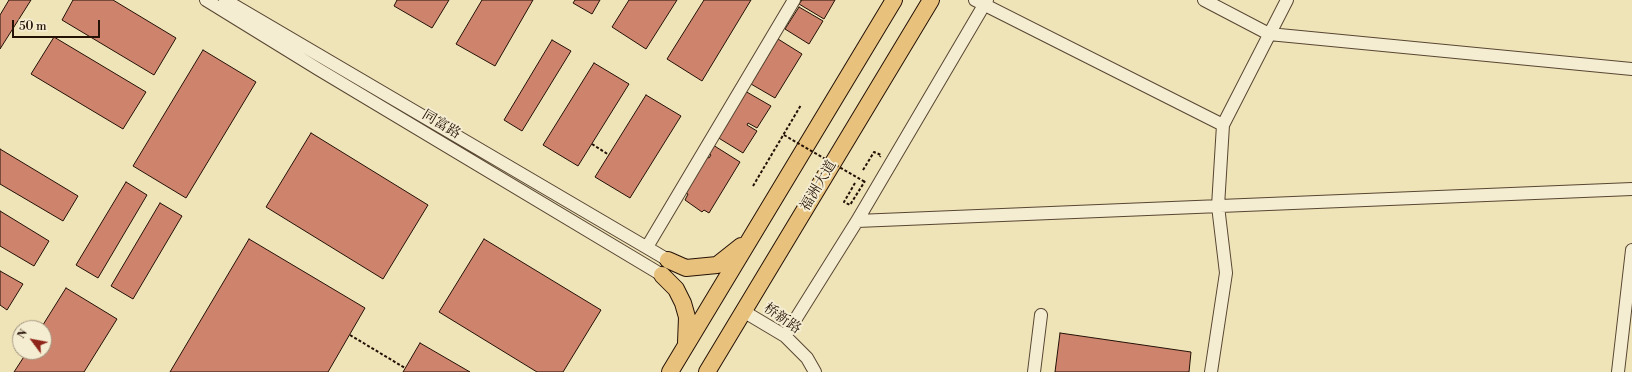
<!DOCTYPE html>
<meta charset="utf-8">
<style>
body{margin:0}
#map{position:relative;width:1632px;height:372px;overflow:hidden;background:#efe3b8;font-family:"Libre Bodoni",serif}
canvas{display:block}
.north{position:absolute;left:12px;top:320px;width:40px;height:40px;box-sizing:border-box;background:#f5edd1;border:1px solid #a19580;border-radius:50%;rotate:302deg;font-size:11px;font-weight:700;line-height:16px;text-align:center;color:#241106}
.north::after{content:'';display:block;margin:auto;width:14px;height:18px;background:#8f2418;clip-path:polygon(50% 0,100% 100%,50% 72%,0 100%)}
.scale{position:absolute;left:12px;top:20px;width:88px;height:18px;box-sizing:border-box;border:2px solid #241106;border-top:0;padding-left:5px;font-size:12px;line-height:14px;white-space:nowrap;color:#241106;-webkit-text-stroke:3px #f5edd1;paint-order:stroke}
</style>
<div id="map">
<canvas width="1632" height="372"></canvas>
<div class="north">N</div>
<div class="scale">50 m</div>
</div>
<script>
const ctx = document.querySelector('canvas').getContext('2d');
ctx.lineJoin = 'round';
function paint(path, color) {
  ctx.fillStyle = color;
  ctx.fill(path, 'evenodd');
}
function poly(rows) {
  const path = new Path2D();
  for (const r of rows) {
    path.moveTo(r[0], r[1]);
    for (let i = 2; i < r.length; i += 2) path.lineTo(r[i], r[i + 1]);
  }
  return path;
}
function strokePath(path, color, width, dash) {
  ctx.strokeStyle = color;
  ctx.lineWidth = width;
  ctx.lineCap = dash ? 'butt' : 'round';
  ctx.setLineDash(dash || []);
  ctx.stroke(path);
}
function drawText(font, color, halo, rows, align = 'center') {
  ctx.font = font + ' "Libre Bodoni","Noto Serif SC",serif';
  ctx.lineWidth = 4;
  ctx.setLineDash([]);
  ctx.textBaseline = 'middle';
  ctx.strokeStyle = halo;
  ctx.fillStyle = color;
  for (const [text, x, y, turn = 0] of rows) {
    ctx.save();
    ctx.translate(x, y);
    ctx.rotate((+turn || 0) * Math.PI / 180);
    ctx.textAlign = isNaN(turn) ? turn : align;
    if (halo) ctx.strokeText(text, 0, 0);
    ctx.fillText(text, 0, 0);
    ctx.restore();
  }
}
const building = poly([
 [9,0,31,0,0,49,0,15,9,0],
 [73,0,113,0,176,38,154,75,62,20,73,0],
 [397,0,449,0,432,28,394,6,397,0],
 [482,0,533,0,495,66,456,44,482,0],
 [575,0,600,0,592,14,573,3,575,0],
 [629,0,677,0,646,49,612,27,629,0],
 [704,0,751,0,702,81,667,59,704,0],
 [802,0,835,0,824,19,799,4,802,0],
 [799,7,823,21,809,44,785,29,799,7],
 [54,37,146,92,123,129,31,74,54,37],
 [778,39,802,54,775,98,751,84,778,39],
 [552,40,571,51,522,131,504,120,552,40],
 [203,50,256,82,186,198,133,166,203,50],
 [594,63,629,84,578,166,543,145,594,63],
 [745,91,771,106,757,128,748,123,747,125,757,131,743,153,717,137,745,91],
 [646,95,681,116,630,198,595,177,646,95],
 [311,133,428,205,383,279,266,207,311,133],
 [713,145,740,162,709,213,704,210,702,212,685,200,688,194,685,193,707,157,709,158,711,155,708,153,713,145],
 [0,149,78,196,63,221,0,184,0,149],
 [126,182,147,195,98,278,76,265,126,182],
 [160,203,182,216,133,299,111,286,160,203],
 [0,211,49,241,34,266,0,246,0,211],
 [249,239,365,308,328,372,170,372,249,239],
 [484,239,601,310,563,372,537,372,439,312,484,239],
 [0,271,23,284,7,310,0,305,0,271],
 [66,288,117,319,84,372,14,372,27,352,44,352,44,328,41,328,66,288],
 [1060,333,1191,352,1189,372,1055,372,1060,333],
 [420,343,470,372,403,372,420,343]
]);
paint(building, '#cd836c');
strokePath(building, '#241106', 1);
const minor = poly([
 [206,0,318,69,662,275],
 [225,0,668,260],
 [975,0,1223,125],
 [1204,0,1269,34,1632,69],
 [857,221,1632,189],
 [647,247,794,0],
 [743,311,785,336,807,358,815,372],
 [785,336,857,221,987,0],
 [1034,372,1041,315],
 [1211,372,1226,273,1218,206,1223,125,1287,0],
 [1618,372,1632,250]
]);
const major = poly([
 [668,260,686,268,717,265,741,246],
 [662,275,676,289,683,303,687,317,686,343],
 [670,372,894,0],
 [707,372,931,0]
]);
strokePath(minor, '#574632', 14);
strokePath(major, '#241106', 18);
strokePath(poly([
 [592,144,609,155],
 [863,170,874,152,881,155,880,157],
 [855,183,844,202,850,205,865,181],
 [753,186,801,105],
 [350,335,405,368]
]), '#241106', 2, [3, 2]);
strokePath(minor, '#f5edd1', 12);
strokePath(major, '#e8c27c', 16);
strokePath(poly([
 [784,135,865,182]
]), '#241106', 2, [3, 2]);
drawText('14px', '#241106', '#f5edd1', [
 ["同富路",441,125,31],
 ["福洲大道",819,186,-59],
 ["桥新路",782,319,35]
]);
</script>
